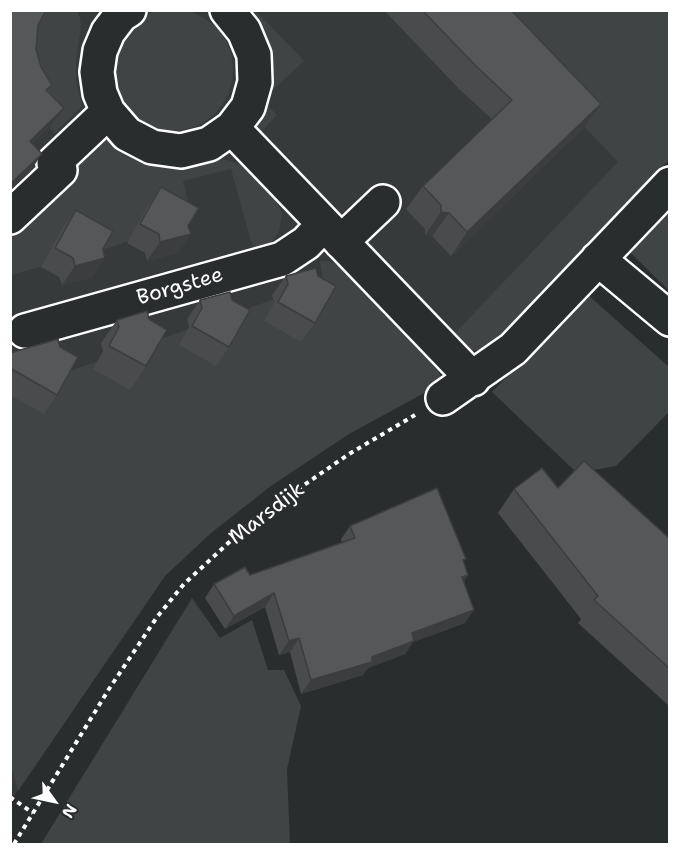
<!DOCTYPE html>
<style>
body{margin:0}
#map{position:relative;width:680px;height:855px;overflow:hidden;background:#2a2d2e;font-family:"Shantell Sans",sans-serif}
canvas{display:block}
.frame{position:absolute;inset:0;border:12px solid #fff;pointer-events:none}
.north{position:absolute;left:24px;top:771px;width:60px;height:60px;-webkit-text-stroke:4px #2a2d2e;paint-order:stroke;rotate:123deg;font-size:16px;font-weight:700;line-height:24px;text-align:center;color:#fff}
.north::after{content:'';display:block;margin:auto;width:21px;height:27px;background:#fff;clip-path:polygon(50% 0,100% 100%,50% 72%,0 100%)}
</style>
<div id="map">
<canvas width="680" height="855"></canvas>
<div class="frame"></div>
<div class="north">N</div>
</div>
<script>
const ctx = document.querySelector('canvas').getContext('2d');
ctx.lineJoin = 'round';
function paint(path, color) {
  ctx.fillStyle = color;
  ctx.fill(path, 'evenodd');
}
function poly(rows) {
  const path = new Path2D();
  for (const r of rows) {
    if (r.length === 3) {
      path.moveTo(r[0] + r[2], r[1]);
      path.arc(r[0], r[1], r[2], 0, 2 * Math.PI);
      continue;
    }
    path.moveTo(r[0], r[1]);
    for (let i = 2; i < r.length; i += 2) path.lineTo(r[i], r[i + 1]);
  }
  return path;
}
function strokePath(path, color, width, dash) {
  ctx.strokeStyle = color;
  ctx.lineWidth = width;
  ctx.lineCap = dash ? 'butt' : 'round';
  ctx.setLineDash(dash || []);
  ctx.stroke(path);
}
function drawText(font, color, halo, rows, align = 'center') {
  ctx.font = font + ' "Shantell Sans",sans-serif';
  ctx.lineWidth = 6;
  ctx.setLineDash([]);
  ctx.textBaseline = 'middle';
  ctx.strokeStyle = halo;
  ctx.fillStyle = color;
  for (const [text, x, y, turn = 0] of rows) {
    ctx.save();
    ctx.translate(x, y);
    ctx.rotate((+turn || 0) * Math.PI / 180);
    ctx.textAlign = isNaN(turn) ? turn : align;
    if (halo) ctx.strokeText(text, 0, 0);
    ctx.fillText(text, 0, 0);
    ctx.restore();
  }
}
paint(poly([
 [11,11,532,11,650,133,448,340,400,405,349,434,272,485,211,533,164,576,11,801]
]), '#373a3b');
paint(poly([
 [172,70,61],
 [28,11,77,11,80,18,81,26,76,63,76,81,82,106,55,133,26,106],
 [248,11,256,11,304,61,268,94,265,103,277,115,261,132,266,142,259,137,256,129,258,114],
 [473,11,670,11,669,160,498,338,483,349,473,351,460,350,452,336,618,162],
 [106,139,121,151,139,161,157,167,177,168,223,159,241,165,276,202,282,213,279,232,270,243,256,250,253,248,231,169,183,181,192,219,112,247,11,275,11,233],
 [669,204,669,291,627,249],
 [320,261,329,261,338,265,439,372,441,378,437,386,349,434,272,485,211,533,165,576,18,791,10,763,10,392,323,282],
 [588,295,669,367,669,412,616,466,577,473,492,392],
 [192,598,220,638,252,620,268,670,284,670,301,706,287,769,290,844,41,844]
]), '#414445');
const minor = poly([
 [129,10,121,15,108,32,100,51,97,72,100,93,108,112,127,134,152,147,181,151,209,144,232,128,248,107,255,82,254,55,244,31,227,10],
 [232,128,473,379],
 [10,217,60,170,54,163,108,112],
 [341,242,383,202],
 [598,259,670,319],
 [25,331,282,259,306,243,324,224],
 [443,398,513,349,670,184]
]);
strokePath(minor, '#fff', 38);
strokePath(poly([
 [10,797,33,813],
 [14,844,109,689,157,617,184,584,252,521,349,454,415,415]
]), '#fff', 4, [4.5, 4.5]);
strokePath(minor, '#2a2d2e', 33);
paint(poly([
 [384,10,511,10,584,127,451,256,432,236,425,235,425,229,406,209,423,186,492,119,459,89],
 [161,187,188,226,191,234,177,253,147,261,145,253,127,243,148,206],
 [76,210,103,249,92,277,62,285,59,277,41,267,62,229],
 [286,276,315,323,301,342,264,321,274,303,272,295],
 [200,300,232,300,229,347,216,366,179,345,189,327,187,319],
 [117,320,146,366,130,390,93,369,103,351,101,343],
 [10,353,57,395,44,414,10,395],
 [558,488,669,538,669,706,578,623,581,619,498,513,514,489],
 [350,526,464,562,465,623,413,642,405,654,368,668,363,675,301,694,290,652,279,655,265,607,225,629,205,598,214,584,250,575,342,543,341,539]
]), '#494b4c');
paint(poly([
 [601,104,584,127,451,256,467,232],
 [64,108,50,127,16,160,30,141],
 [42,154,29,173,10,191,11,184],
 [441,212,449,213,432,236,425,235],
 [191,234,177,253,147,261,160,242],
 [105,258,92,277,62,285,75,266],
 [468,575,459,589,462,577],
 [274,593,265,607,225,629,234,616],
 [474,610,465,623,413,642,405,654,368,668,363,675,301,694,311,680,372,657,412,633],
 [299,638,290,652,279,655,289,641]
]), '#3c3d3e');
const building = poly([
 [10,10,46,10,38,25,36,49,41,67,52,85,46,90,64,108,30,141,42,154,10,184,10,10],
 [422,10,511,10,601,104,467,232,449,213,441,212,441,205,423,186,512,100,476,66,422,10],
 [161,187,199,208,188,226,191,234,160,242,159,234,140,224,161,187],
 [76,210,113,231,103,249,105,258,75,266,73,258,55,248,76,210],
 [316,268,318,276,336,286,315,323,278,302,288,284,286,276,316,268],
 [230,292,232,300,250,310,229,347,192,326,202,308,200,300,230,292],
 [147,311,149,319,167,330,146,366,109,346,119,327,117,320,147,311],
 [58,339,60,347,78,357,57,395,10,368,10,353,58,339],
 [584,461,669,538,669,668,594,600,598,596,514,489,542,468,558,488,584,461],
 [437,488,466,559,463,560,468,575,462,577,474,610,412,633,414,641,372,657,372,662,311,680,299,638,289,641,274,593,234,616,214,584,245,567,250,575,355,538,350,526,437,488]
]);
paint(building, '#555758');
strokePath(building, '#3c3d3e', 1.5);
drawText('21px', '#fff', '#2a2d2e', [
 ["Borgstee",180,287,-16],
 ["Marsdijk",267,514,-37]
]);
</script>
